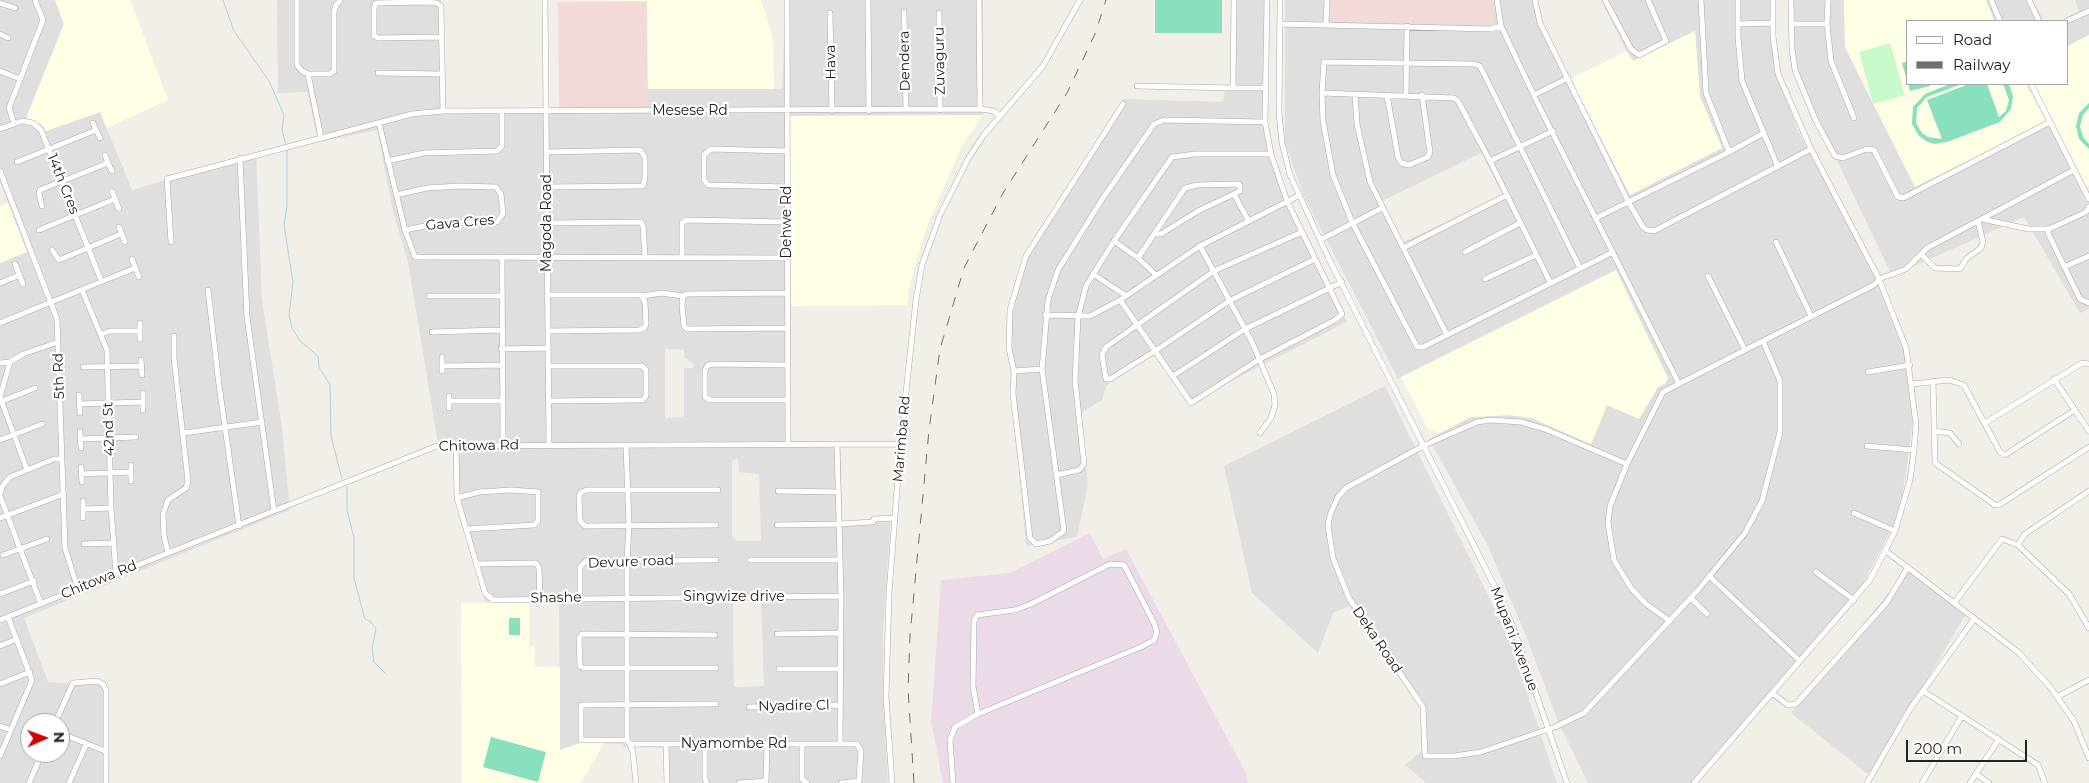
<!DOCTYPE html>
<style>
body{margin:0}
#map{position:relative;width:2089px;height:783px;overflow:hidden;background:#f2efe9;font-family:Montserrat,sans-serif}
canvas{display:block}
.legend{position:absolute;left:1906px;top:20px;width:162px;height:65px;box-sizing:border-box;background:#fff;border:1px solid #a7a7a7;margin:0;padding:6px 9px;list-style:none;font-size:15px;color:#222}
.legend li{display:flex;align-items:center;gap:10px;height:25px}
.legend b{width:25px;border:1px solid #a7a7a7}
.north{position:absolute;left:20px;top:713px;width:50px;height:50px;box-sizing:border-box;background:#fff;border:1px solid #a7a7a7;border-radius:50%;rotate:88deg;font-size:14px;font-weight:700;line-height:20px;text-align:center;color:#222}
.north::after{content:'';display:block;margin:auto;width:18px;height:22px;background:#d40000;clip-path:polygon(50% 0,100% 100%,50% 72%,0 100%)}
.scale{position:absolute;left:1906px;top:740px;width:121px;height:22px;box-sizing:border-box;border:2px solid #222;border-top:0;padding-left:6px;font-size:15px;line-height:18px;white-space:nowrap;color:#222;-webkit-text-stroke:4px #fff;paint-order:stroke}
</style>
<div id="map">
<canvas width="2089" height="783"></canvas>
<ul class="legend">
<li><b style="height:6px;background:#fff"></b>Road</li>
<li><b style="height:6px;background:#707070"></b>Railway</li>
</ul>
<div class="north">N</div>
<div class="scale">200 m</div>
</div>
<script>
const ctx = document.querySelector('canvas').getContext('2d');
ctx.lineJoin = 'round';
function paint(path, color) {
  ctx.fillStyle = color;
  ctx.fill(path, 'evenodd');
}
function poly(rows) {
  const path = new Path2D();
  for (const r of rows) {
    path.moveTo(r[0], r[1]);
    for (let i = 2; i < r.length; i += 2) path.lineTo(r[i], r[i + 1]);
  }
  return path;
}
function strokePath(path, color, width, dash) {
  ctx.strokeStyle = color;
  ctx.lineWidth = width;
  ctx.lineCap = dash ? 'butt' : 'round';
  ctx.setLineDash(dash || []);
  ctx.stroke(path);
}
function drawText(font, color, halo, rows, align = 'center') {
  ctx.font = font + ' Montserrat,sans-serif';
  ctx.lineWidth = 4.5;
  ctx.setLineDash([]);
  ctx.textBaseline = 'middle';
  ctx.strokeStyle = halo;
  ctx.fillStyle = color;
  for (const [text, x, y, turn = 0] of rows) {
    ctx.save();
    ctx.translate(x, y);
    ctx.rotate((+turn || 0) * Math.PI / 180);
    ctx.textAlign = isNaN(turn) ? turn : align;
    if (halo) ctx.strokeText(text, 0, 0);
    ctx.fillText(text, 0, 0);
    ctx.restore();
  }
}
paint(poly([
 [0,0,55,0,65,24,27,118,42,125,46,131,100,112,132,190,256,153,262,300,282,427,290,510,24,618,48,682,107,685,110,783,0,783,0,206,8,203,0,181],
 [30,723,60,723,60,753,30,753],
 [277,0,441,0,445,109,647,107,648,89,782,89,786,0,983,0,983,115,789,116,791,442,841,442,842,523,891,517,883,630,883,693,888,783,665,783,664,748,624,747,623,744,580,743,560,750,559,602,485,602,454,492,453,443,438,444,408,263,393,211,377,130,318,142,307,92,278,93],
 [665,349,684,350,684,357,694,364,693,368,684,368,684,417,665,418],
 [738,459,739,472,759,474,761,541,736,541,732,535,732,460],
 [733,600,761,601,764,686,734,687],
 [1236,0,1265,0,1265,114,1284,199,1347,322,1188,403,1153,352,1106,386,1102,400,1079,414,1088,484,1077,537,1026,546,1007,336,1023,259,1123,99,1223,102,1225,91,1235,87],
 [1285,0,1330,0,1329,17,1494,24,1494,0,1537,0,1538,15,1630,195,1722,148,1700,97,1695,31,1632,62,1601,0,1773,0,1773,58,1797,129,1900,323,1913,421,1900,513,1857,595,1694,783,1588,783,1558,721,1526,636,1488,546,1429,439,1471,417,1509,415,1532,418,1591,444,1607,405,1639,418,1658,387,1666,383,1616,271,1398,379,1303,194,1285,142],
 [1481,153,1503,195,1401,243,1380,202],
 [1794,0,1844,0,1845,47,1915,187,2051,120,2089,195,2089,309,2080,313,2024,217,1892,276,1801,85,1793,52],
 [1986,0,2033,0,2044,21,1994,21],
 [2075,0,2089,0,2089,35,2068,46,2068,21,2061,21,2079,11],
 [1385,386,1507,634,1557,783,1426,783,1405,765,1423,750,1421,709,1349,606,1333,613,1318,653,1252,593,1224,466],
 [1907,570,1966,614,1870,776,1791,713]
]), '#e0dfdf');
paint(poly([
 [1330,0,1494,0,1494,24,1333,22,1329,17],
 [647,1,648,107,559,108,558,2]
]), '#f2dad9');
paint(poly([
 [1090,533,1103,559,1126,549,1247,775,1248,783,943,783,931,721,941,580,1010,573]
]), '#ebdbe8');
paint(poly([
 [55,0,130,0,168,100,107,128,100,112,46,131,42,125,26,118,64,24],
 [558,0,761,0,773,39,774,89,648,89,647,1],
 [1844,0,1986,0,1994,21,1908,21,1908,84,2025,84,2046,122,1915,187,1845,47],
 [1695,31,1700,97,1722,148,1630,195,1570,79,1627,51,1633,61],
 [2089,35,2089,185,2085,187,2034,84,2068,84,2068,46],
 [983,115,962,146,927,226,909,288,907,305,790,306,789,116],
 [8,203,27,252,0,263,0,206],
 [1616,270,1668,378,1666,383,1658,387,1639,419,1607,405,1591,444,1532,418,1509,415,1471,417,1440,433,1428,429,1401,377],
 [529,602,529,647,535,647,535,667,560,667,560,750,580,743,604,743,581,783,462,783,461,603]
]), '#ffffe5');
paint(poly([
 [1890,43,1905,95,1873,104,1859,52]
]), '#c8facc');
paint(poly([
 [1155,0,1222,0,1222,33,1155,33],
 [1908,61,1908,84,1929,84,1930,86,1910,91,1902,63],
 [1950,84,1962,84,1927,97,1917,108,1916,123,1922,133,1928,137,1942,139,1998,118,1942,139,1927,100,1969,84,1987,84,1999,117,2006,111,2009,100,2003,84,2009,84,2013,96,2011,109,2000,122,1947,142,1934,144,1926,141,1919,136,1912,124,1913,107,1925,94],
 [2089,103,2089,108,2083,115,2080,126,2083,137,2089,144,2089,149,2079,139,2076,126,2079,113],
 [509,618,520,618,520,635,509,635],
 [491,737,546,752,538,782,483,767]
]), '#88e0be');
strokePath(poly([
 [223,0,234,31,269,81,284,115,282,130,286,145],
 [287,149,287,206,284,225,293,282,289,315,292,328,300,341,318,356,319,367,330,385,331,436,342,479],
 [347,487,347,510,354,538,354,578,365,619,371,622,376,629,372,649,374,662,386,674]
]), '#aad3df', 1);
const minor = poly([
 [297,0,297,65,302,71,308,74,330,74,334,71,334,12,336,5,340,1],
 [426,0,426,2,437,3,441,6,443,111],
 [545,0,549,445],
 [787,0,788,444],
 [868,0,869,111],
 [979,0,980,109],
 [1234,0,1233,88,1265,88],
 [1280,0,1279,113,1282,143,1290,175,1328,257,1497,591,1513,627,1567,783],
 [1497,0,1501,26,1538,104,1679,384],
 [1535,0,1540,23,1629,203,1643,227,1647,230,1654,231,1811,149],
 [1605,0,1631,49,1639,55,1666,41,1648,0],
 [1738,0,1738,37,1742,81,1778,167],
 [1791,0,1792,49,1795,70,1816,121,1835,156,1843,158,1866,149,1874,150,1898,197,1903,198,2050,122],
 [1828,0,1827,24,1831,61,1854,118],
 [1991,0,2000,21],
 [2029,0,2039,21],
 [426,2,376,3,374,8,374,36,378,38,441,37],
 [0,3,15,8],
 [904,12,906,110],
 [830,13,832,111],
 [939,13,940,110],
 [2067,21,2089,11],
 [1280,24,1491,29,1501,26],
 [1738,24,1773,23],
 [1791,24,1827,24],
 [1326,25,1327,0],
 [0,34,8,38],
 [0,71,20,79],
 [378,73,441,74],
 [308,74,321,137],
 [2031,84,2089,199],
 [1137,86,1233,88],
 [1322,93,1454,98,1458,101,1490,161],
 [1355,95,1357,124,1370,182,1447,335],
 [1387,95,1398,157,1401,163,1409,165,1428,157,1430,152,1422,95],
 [1534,95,1568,78],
 [1406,96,1407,26],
 [1123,104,1026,256,1010,310,1009,348,1014,371,1013,394,1030,538,1036,544,1050,541,1064,531,1042,369,1048,300,1058,270,1101,201,1154,124,1164,120,1265,122],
 [14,123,9,108,43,20,35,0],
 [93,123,96,130],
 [379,123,405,230,415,257,788,258],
 [0,129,22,121,33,123,41,130,101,280],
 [787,151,711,149,704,155,704,180,708,185,787,187],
 [547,152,640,150,645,157,645,178,643,186,547,187],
 [1729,152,1762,134],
 [240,158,247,317,274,511],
 [387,161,424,153,497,151,502,146,502,112],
 [17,162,96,130,100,138],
 [108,163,112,171],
 [0,171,57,319,65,548,78,589],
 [112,191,119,209],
 [1234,194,1248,220],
 [396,195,427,188,460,186,496,187,501,194,503,214,497,222,440,223,405,230],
 [42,206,39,193,40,190,108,163,105,155],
 [2089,207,2086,212,2049,229,2048,233,2080,299,2089,303],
 [1596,218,1729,152,1706,93,1701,0],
 [1982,219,2028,229,2049,229],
 [547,223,641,222,643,226,645,257],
 [119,227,125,242],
 [39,230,115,199],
 [1302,232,1214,271,1106,347,1102,355,1106,379,1110,379,1155,351,1229,301,1315,259],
 [1320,240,1382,208],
 [1114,241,1138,258,1156,275],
 [171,242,167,179,412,114,443,111,980,109,994,111,1000,116],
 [1776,242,1811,316],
 [1200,246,1252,342,1274,394,1275,405,1271,418,1260,433],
 [1403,248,1507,195],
 [52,250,59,260,121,234],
 [1465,252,1520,223],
 [1921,254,1935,268,1960,269,1966,259,1981,248,1983,242,1978,221],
 [502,257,503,445],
 [682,258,682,223,687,220,787,222],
 [1138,258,1185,188,1197,185,1239,184,1240,186,1240,191,1198,211,1161,234,1156,234],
 [132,259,139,277],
 [15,264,23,284],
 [2064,267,2089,256],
 [1580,268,1480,66,1474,64,1324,62,1322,93,1323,121,1333,175,1352,222,1417,347,1423,347,1613,252],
 [1093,274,1125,295],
 [1708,276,1745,350,1874,285,1879,279,1906,269,1927,248,2074,170],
 [1485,279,1536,255],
 [1550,282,1490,161,1553,131],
 [0,283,20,275],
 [82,290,107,350,111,508,116,573],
 [208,290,219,385,239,526],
 [788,293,687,294,683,296,682,305,684,326,687,329,788,328],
 [548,295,641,295,645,302,646,324,645,327,640,330,548,331],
 [429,296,501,296],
 [643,296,661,293,683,296],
 [1120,300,1191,403,1258,360,1335,320,1342,314,1287,201,1271,154,1265,122,1267,0],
 [1045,315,1090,316,1120,300,1200,246,1298,196],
 [0,323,135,268],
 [140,323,140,339],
 [432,332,500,330],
 [102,334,110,331,140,331],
 [501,349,548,348],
 [442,357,442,371],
 [141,360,142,375],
 [0,363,10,362,23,354,58,342],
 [788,365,714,364,708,365,705,370,705,397,710,400,788,400],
 [442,366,501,365],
 [549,366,642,366,646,370,646,396,643,400,549,401],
 [83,367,142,366],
 [1014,371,1042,369],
 [1868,372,1910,365],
 [1173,376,1245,329,1342,282],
 [2054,379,2089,431],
 [1933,381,1935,463,1995,505,1999,505,2089,447],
 [1912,384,1949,380,1964,385,2000,452,2005,455,2075,410],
 [143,393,143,410],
 [79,395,80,413],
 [449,396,449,408],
 [449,401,502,401],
 [0,402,35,388],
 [79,404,143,402],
 [1985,423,2082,363,2089,364],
 [80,431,81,448],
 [1934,431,1950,433,1959,444],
 [184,433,262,422],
 [81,439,136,437],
 [0,440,42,424],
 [626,445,629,526,627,561,627,740,630,744,840,744,841,596,837,445],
 [456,446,457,498,485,593,493,600,841,596],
 [1867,446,1914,450],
 [1627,464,1545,429,1521,422,1491,420,1477,422,1425,445,1346,488,1338,497,1330,515,1328,526,1333,558,1349,598,1423,707,1425,756,1454,756,1481,752,1555,727,1584,713,1698,590,1745,533,1762,501,1780,432,1780,381,1763,341],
 [131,465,131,481],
 [81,467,82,482],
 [27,470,54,459,61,459],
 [81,474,131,472],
 [1056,475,1079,470,1084,464,1075,380,1078,317,1086,286,1114,241,1172,157,1195,154,1271,154],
 [778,491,838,492],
 [0,494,3,485,10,477,27,470,0,397,10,362],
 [0,496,41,604],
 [457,498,479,492,512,490,538,492,538,521,534,525,467,529],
 [83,501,83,518],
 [83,509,111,508],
 [1854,513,1895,531],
 [0,518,64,494],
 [716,525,585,526,580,521,579,496,581,492,587,490,718,490],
 [777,525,839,524,873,522,874,519,894,518],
 [84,544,113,543],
 [2018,545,2069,594,2089,628],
 [1886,551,2018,652,2050,687,2074,721,2089,758],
 [168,553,164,536,163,514,168,500,186,488,188,481,174,358,174,336],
 [3,555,47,539],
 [750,560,840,560],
 [477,564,536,563,539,568,540,599],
 [1816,572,1854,600],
 [1709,576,1800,661],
 [0,594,34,581],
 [580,598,580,567,586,561,716,560],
 [1691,598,1707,614],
 [1954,603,2002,539,2018,545,2025,534,2089,491],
 [0,620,437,446,900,444],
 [1670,621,1646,604,1631,588,1614,560,1608,523,1610,506,1627,464,1663,392,1745,350],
 [777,634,841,633],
 [715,635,582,634,579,638,580,666,583,668,716,668],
 [0,646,17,639],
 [779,669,840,669],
 [0,684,30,672],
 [1923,691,2038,765,2045,783],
 [1772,693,1788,705,1796,704,1887,602,1908,567],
 [2057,697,2089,680],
 [749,707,839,705],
 [55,723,73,683,97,681,103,684,106,690,106,783],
 [0,726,11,730],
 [60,733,105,751],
 [627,740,581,740,581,705,716,704],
 [705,743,705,779,707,783],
 [630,744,633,753,636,783],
 [666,744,667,783],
 [802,744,802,779,807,783],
 [840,744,857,744,861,751,859,781,841,783],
 [0,756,32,680,8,617],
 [1976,774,1989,783],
 [29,783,42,753],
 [69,783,86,745],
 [739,783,766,781,767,743],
 [892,783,886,697,889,593,901,438,916,300,922,265,940,215,968,159,983,136,1043,66,1080,0],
 [953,783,950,740,955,727,978,714,1141,647,1154,640,1157,632,1154,623,1124,565,1110,564,1031,604,1015,610,977,615,974,621,973,686,978,714],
 [1694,783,1870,580,1895,531,1910,480,1914,450,1916,424,1906,348,1879,279,1811,149,1778,74,1773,36,1773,0],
 [1867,783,1910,709,1974,619],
 [1922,783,1962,716],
 [1970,783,1999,739]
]);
strokePath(minor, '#a9a9a9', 6);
strokePath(minor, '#fff', 5);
strokePath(poly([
 [914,783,908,689,910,636,929,430,940,349,964,268,1003,193,1067,93,1095,34,1106,0]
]), '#707070', 1, [10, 10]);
drawText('14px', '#222', '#fff', [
 ["Dendera",905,61,-91],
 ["Zuvaguru",940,61,-91],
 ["Hava",831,62,-91],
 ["Mesese Rd",690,111],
 ["14th Cres",63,184,68],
 ["Dehwe Rd",787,222,-90],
 ["Gava Cres",460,223,-5],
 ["Magoda Road",547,223,-90],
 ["5th Rd",59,376,-92],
 ["42nd St",109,429,-92],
 ["Marimba Rd",902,439,-85],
 ["Chitowa Rd",479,446,-1],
 ["Devure road",631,562,-2],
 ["Chitowa Rd",99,580,-22],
 ["Singwize drive",734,597],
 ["Shashe",556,598,-1],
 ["Mupani Avenue",1514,639,69],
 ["Deka Road",1377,640,56],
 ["Nyadire Cl",794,706,-1],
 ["Nyamombe Rd",734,744]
]);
</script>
